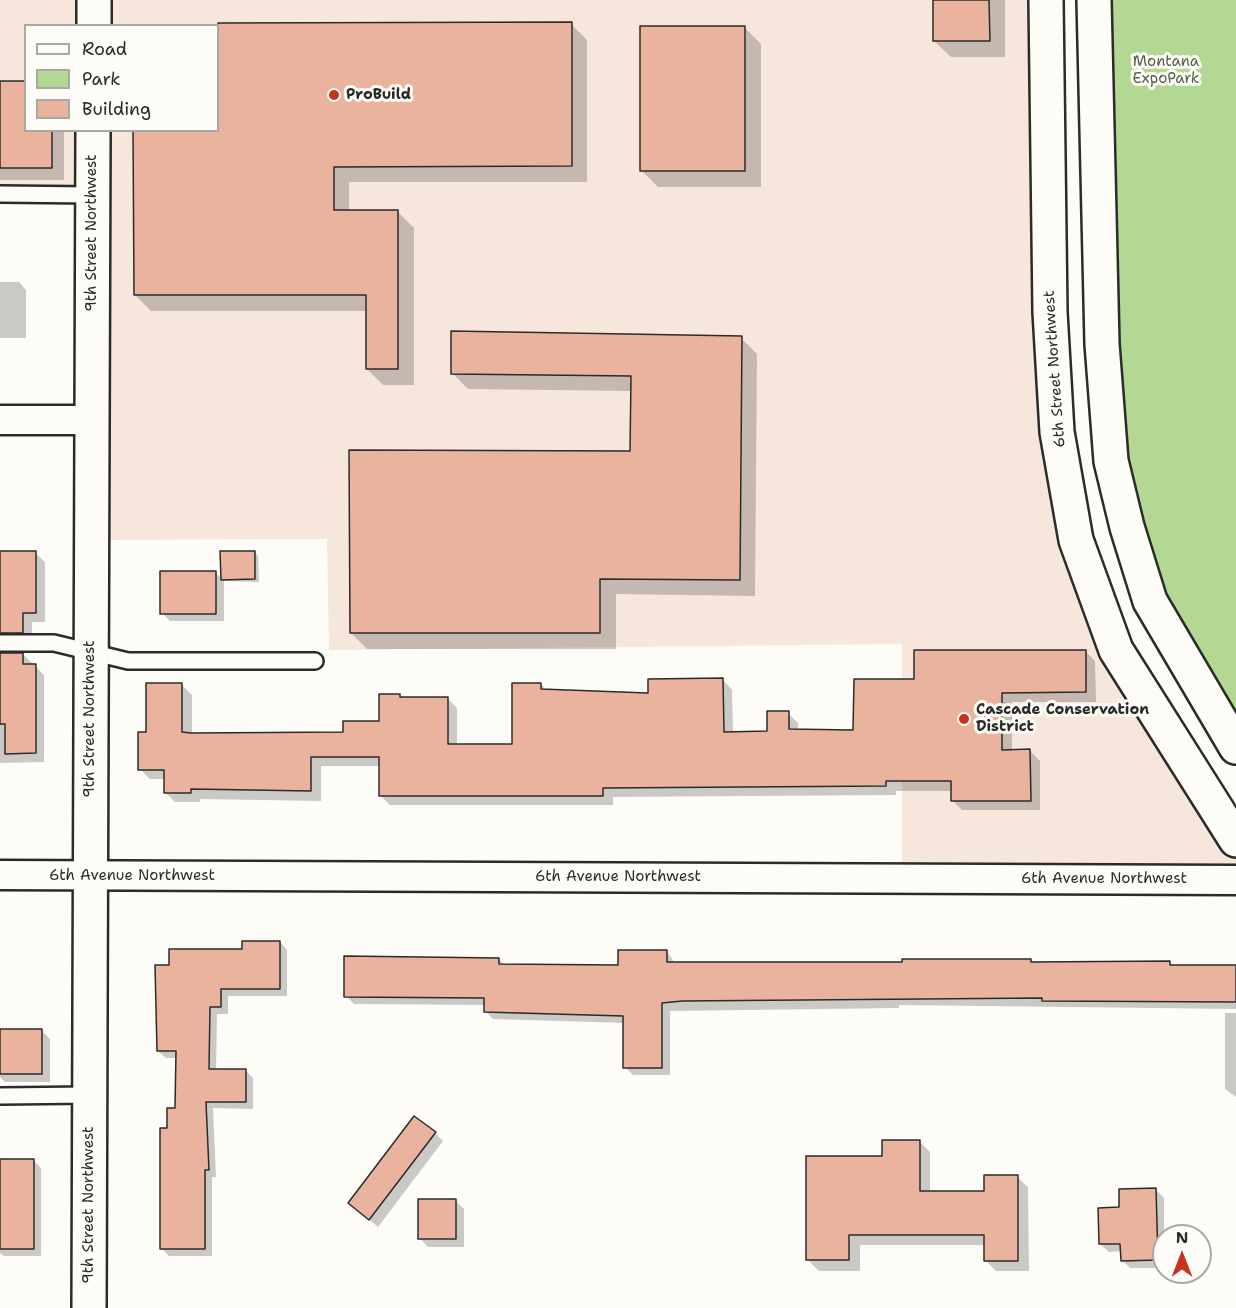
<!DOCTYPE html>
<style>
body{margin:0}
#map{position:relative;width:1236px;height:1308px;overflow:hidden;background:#fdfcf7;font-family:"Shantell Sans",sans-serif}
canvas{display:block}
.legend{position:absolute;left:24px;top:24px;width:195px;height:108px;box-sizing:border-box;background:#fdfcf7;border:2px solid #a9a8a5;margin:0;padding:8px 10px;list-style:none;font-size:18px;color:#2b2b2b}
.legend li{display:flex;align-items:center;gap:12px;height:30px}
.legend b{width:30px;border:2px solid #a9a8a5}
.north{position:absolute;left:1152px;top:1224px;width:60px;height:60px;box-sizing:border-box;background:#fdfcf7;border:2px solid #a9a8a5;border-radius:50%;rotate:0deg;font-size:16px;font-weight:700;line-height:24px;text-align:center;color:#2b2b2b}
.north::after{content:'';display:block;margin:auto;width:21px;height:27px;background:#c8321e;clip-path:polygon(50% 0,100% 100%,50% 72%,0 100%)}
</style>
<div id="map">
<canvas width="1236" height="1308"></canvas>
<ul class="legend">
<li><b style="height:8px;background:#fdfcf7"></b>Road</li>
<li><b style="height:16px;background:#b2d893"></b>Park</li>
<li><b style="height:16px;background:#e9b39e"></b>Building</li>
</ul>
<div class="north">N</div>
</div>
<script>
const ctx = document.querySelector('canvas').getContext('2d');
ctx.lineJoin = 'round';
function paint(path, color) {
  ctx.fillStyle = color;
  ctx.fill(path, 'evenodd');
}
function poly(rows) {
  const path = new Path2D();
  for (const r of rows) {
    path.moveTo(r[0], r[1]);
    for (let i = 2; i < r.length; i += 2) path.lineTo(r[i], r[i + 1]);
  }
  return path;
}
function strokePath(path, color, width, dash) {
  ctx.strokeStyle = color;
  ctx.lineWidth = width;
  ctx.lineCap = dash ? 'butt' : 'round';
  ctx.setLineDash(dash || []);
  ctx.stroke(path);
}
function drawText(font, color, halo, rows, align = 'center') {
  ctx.font = font + ' "Shantell Sans",sans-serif';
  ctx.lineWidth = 6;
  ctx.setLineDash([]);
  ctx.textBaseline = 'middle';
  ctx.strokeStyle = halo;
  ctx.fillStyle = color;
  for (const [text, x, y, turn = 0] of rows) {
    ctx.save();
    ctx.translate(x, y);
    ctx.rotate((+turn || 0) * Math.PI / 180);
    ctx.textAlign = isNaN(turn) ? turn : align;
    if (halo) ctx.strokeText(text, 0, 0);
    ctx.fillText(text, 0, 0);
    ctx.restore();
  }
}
paint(poly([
 [0,0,1046,0,1076,540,1236,840,1236,880,902,879,902,644,329,650,327,539,91,540,93,195,0,194],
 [26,26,218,26,218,130,26,130]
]), '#f7e6dc');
paint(poly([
 [1094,0,1236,0,1236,747,1127,527]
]), '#b2d893');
paint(poly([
 [934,0,1005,0,1005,57,951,57,934,41],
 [135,24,571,24,587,40,587,182,349,182,349,212,398,212,414,228,414,385,383,385,367,369,367,311,151,311,135,295,218,130,218,26],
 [744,27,761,44,761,187,658,187,641,170],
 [0,82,26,130,64,130,64,180,0,180],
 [0,282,19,282,26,290,26,338,0,338],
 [741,338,757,354,755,596,616,594,616,649,367,649,351,633,632,452,632,391,468,389,452,373],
 [255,552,258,556,259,582,224,581,224,621,170,621,162,613,216,573,222,579],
 [0,553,35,553,45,562,45,622,32,622,32,642,9,643,0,633],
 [1085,651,1095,661,1096,702,1012,702,1012,751,1030,751,1040,761,1040,810,962,810,952,800,952,791,896,791,896,795,613,797,613,805,390,805,380,795,380,766,321,766,321,801,200,799,200,802,175,802,165,792,165,779,150,779,140,769,147,734,182,685,192,695,192,734,345,734,380,722,399,696,402,698,447,698,457,708,457,745,514,745,541,684,547,691,649,695,722,679,732,690,733,733,768,732,788,713,798,723,798,731,855,732,915,681],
 [0,654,23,654,44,675,44,762,0,763],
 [280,942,287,950,287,996,228,996,228,1014,217,1014,216,1070,246,1071,253,1078,253,1109,213,1108,216,1177,212,1177,212,1256,169,1256,161,1248,169,1130,177,1109,178,1058,166,1058,158,1051,171,966],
 [667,952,675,963,903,964,1031,960,1033,963,1170,963,1173,966,1236,966,1236,1009,899,1005,899,1008,670,1011,670,1075,633,1075,625,1067,625,1023,493,1019,485,1011,485,1005,354,1004,346,996,499,959,505,966,620,966],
 [1225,1013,1236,1013,1236,1097,1225,1089],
 [0,1031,42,1031,50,1039,50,1082,5,1082,0,1077],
 [435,1133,443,1141,378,1227,350,1203],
 [919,1141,930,1152,930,1192,985,1192,1017,1177,1028,1187,1029,1271,996,1271,985,1260,985,1245,860,1245,860,1271,819,1271,808,1260,884,1157],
 [0,1160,33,1160,41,1168,41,1256,4,1256,0,1253],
 [1156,1190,1164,1198,1164,1268,1130,1268,1122,1260,1122,1251,1109,1252,1100,1244,1120,1209],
 [456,1201,464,1209,464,1247,428,1247,420,1238]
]), '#0003');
const building = poly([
 [933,0,989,0,990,41,933,41,933,0],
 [572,22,572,166,334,167,334,210,398,210,398,369,366,369,366,295,134,295,133,130,218,130,218,23,572,22],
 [640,26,745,26,745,171,640,171,640,26],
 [0,81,26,81,26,130,52,130,52,168,0,168,0,81],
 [451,331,742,336,740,580,600,579,600,633,350,633,349,450,630,451,631,376,451,374,451,331],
 [0,551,36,551,36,613,23,613,23,633,0,633,0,551],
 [220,551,255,551,255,579,221,580,220,551],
 [160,571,216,571,216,614,160,614,160,571],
 [914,650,1086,650,1086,692,1002,693,1002,750,1030,749,1031,801,951,801,951,781,886,781,886,786,603,788,603,796,379,796,379,757,311,757,311,791,191,789,191,793,164,793,164,770,138,770,138,732,146,732,146,683,182,683,182,732,191,733,343,732,343,721,379,721,379,694,400,694,400,697,448,697,448,744,512,744,512,683,541,683,541,689,648,693,648,679,723,678,724,732,767,731,767,711,789,711,789,729,853,730,854,679,914,679,914,650],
 [0,653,23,653,23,664,36,664,36,753,5,754,5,724,0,724,0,653],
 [242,941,280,941,280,989,221,989,221,1007,210,1007,209,1069,246,1069,246,1102,206,1102,209,1170,205,1170,205,1249,160,1249,160,1128,167,1128,167,1108,175,1108,176,1051,157,1051,155,965,169,965,169,949,242,949,242,941],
 [618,950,667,950,667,962,902,962,902,959,1031,959,1031,962,1170,961,1170,965,1236,965,1236,1002,1042,1001,1042,998,682,1001,662,1003,662,1068,623,1068,623,1016,484,1012,484,998,344,997,344,956,499,958,499,964,618,965,618,950],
 [0,1029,42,1029,42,1074,0,1074,0,1029],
 [414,1116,436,1132,369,1220,348,1203,414,1116],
 [882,1140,920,1140,920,1191,984,1191,984,1175,1018,1175,1018,1261,984,1261,984,1235,849,1235,849,1260,806,1260,806,1156,882,1156,882,1140],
 [0,1159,34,1159,34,1249,0,1249,0,1159],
 [1156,1188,1158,1260,1121,1261,1120,1244,1099,1244,1098,1208,1119,1207,1119,1189,1156,1188],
 [418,1199,456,1199,456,1239,418,1239,418,1199]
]);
paint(building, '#e9b39e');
strokePath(building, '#2b2b2b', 1.5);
const service = poly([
 [0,194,93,195],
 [0,643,54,643,128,661,315,661],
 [0,1096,90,1095]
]);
const minor = poly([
 [0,420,91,420],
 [0,875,1236,880]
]);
const tertiary = poly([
 [94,26,94,0],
 [89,1308,93,130]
]);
const secondary = poly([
 [1046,0,1050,312,1057,432,1076,540,1116,650,1236,840],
 [1094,0,1102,344,1111,461,1127,527,1150,601,1236,747]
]);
strokePath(service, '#2b2b2b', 20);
strokePath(minor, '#2b2b2b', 33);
strokePath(tertiary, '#2b2b2b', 38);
strokePath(secondary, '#2b2b2b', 38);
strokePath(service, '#fdfcf7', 15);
strokePath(minor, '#fdfcf7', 28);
strokePath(tertiary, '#fdfcf7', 33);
strokePath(secondary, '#fdfcf7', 33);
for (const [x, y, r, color] of [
 [334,95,6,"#c8321e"],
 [964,719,6,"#c8321e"]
]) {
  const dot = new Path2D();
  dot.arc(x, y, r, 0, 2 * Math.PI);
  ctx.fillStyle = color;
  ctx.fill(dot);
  strokePath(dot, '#fdfcf7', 2);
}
drawText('15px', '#545f4a', '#fdfcf7', [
 ["Montana",1166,62],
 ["ExpoPark",1166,79]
]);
drawText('bold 15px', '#2b2b2b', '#fdfcf7', [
 ["ProBuild",346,95],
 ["Cascade Conservation",976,710],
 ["District",976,727]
], 'left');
drawText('15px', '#2b2b2b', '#fdfcf7', [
 ["9th Street Northwest",92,233,-90],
 ["6th Street Northwest",1055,369,-94],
 ["9th Street Northwest",90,719,-90],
 ["6th Avenue Northwest",132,876],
 ["6th Avenue Northwest",618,877],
 ["6th Avenue Northwest",1104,879],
 ["9th Street Northwest",89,1205,-90]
]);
</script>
